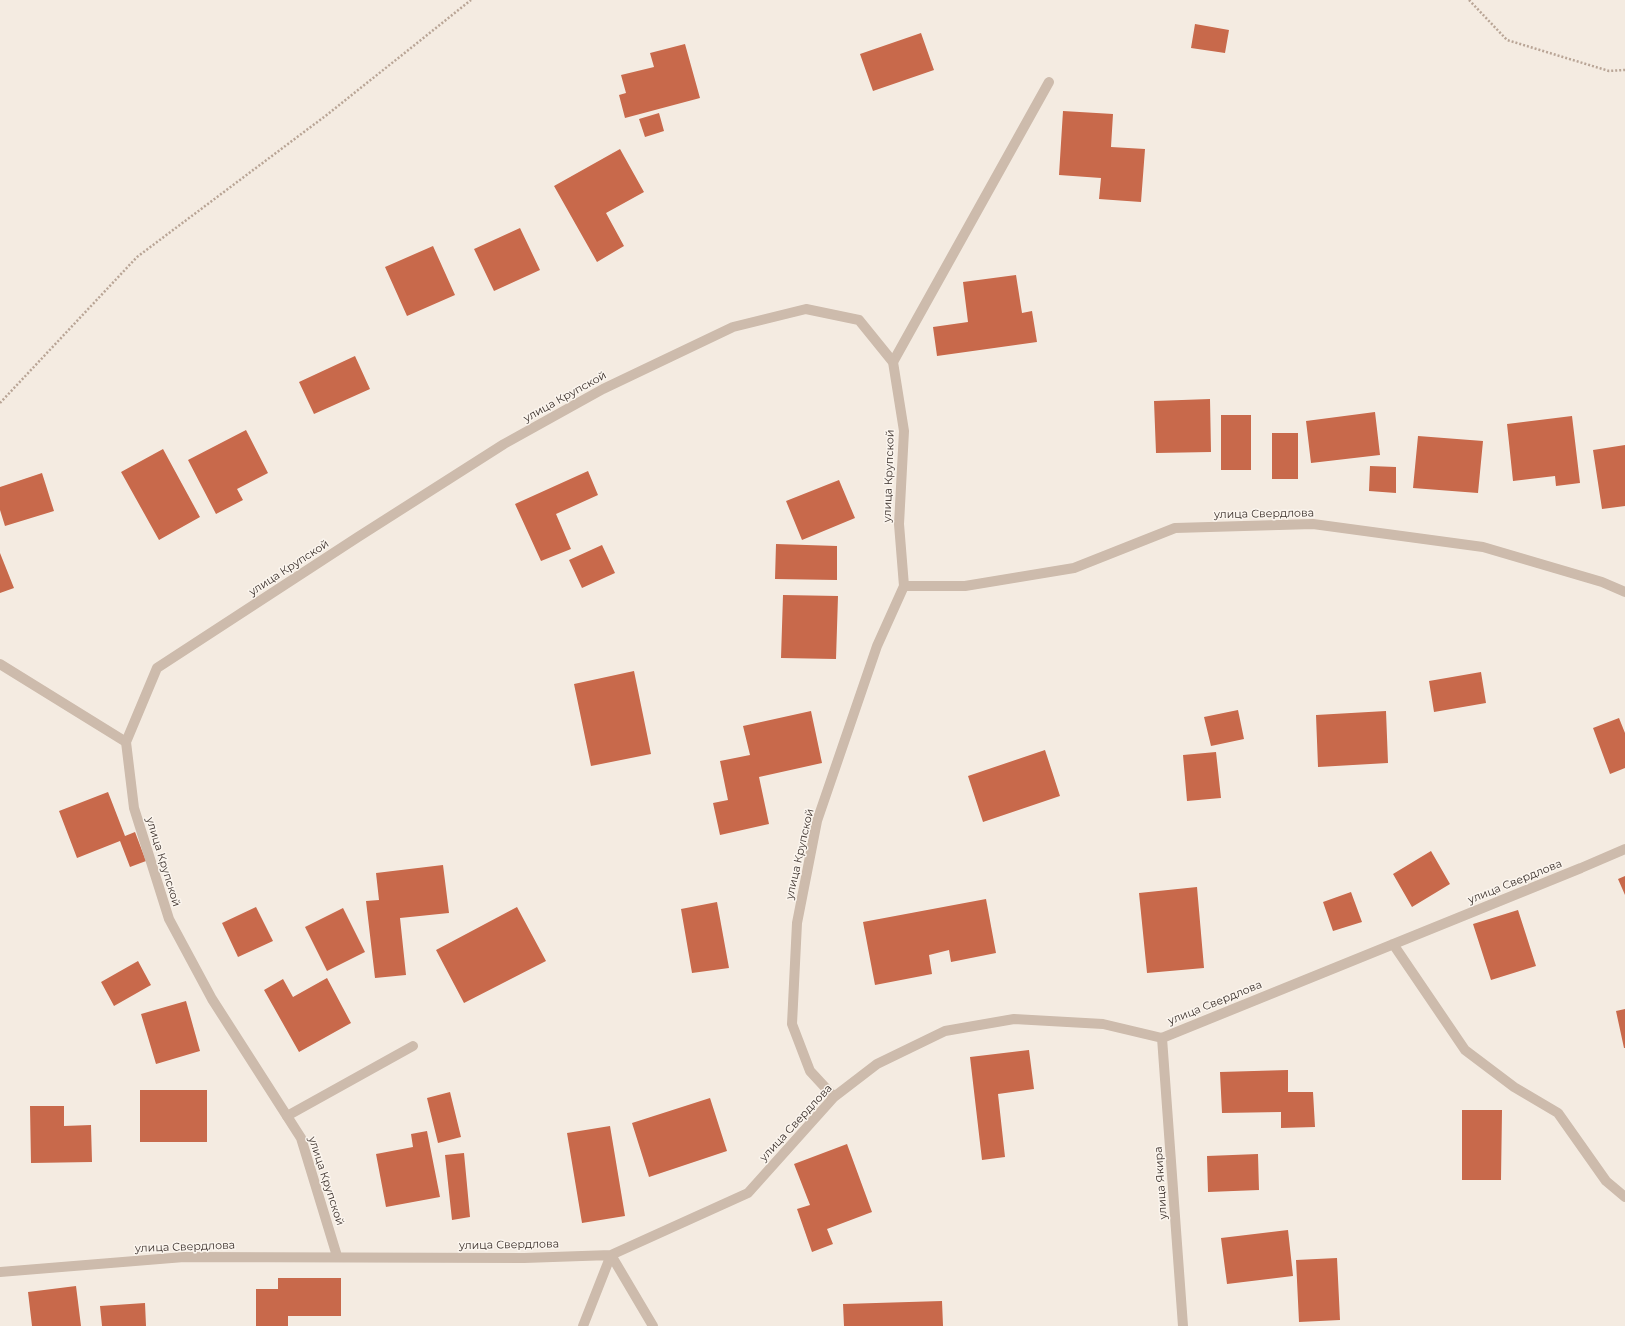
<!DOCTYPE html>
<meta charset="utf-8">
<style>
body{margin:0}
canvas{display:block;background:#f4ebe1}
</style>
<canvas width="1625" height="1326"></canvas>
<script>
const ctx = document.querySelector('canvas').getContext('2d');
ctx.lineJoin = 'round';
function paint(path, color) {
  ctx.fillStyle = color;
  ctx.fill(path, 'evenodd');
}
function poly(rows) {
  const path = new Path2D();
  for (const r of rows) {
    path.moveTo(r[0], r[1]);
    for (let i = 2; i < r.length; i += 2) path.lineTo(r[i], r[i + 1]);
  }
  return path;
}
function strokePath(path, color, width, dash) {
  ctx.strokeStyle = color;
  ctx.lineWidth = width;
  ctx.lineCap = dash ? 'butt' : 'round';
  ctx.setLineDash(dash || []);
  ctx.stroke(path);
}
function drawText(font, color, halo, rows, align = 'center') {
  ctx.font = font + ' Montserrat,sans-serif';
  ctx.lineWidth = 3;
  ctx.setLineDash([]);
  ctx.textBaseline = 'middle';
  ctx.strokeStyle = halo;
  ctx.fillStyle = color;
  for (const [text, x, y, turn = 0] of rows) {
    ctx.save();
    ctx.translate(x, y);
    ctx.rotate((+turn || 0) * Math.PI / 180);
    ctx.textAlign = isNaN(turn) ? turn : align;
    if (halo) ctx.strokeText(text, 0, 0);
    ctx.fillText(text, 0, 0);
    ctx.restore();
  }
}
paint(poly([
 [1195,24,1229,30,1225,53,1191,48],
 [921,33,934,70,873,91,860,54],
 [685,44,700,98,625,118,619,95,626,93,621,75,654,67,650,53],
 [1063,111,1113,114,1111,147,1145,149,1141,202,1099,199,1101,178,1059,175],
 [659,113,664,131,645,137,639,119],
 [620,149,644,192,606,213,624,246,597,262,554,186],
 [520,228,540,270,494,291,474,249],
 [433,246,455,295,407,316,385,267],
 [1016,275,1022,313,1032,311,1037,342,937,356,933,327,968,322,963,282],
 [355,356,370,389,314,414,299,382],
 [1210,399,1211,452,1156,453,1154,401],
 [1375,412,1380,455,1311,463,1306,421],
 [1221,415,1251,415,1251,470,1221,470],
 [1572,416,1580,483,1556,486,1555,476,1513,481,1507,424],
 [246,430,268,473,237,489,243,500,216,514,188,460],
 [1272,433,1298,433,1298,479,1272,479],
 [1418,436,1483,441,1478,493,1413,488],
 [1625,445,1625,506,1602,509,1593,450],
 [163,449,200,517,159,540,121,472],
 [1370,466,1396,467,1396,493,1369,491],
 [588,471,598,495,556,514,571,549,541,561,515,504],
 [42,473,54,511,5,526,0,510,0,487],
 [839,480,855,518,802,540,786,501],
 [776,544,837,546,837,580,775,579],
 [602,545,615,573,582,588,569,560],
 [0,553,14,588,0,593],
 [783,595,838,596,836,659,781,658],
 [634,671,651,754,591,766,574,684],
 [1481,672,1486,703,1434,712,1429,681],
 [1238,710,1244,739,1211,746,1204,717],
 [811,711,822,763,759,777,769,824,720,835,713,803,728,800,720,761,750,755,743,726],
 [1386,711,1388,763,1318,767,1316,715],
 [1619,718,1625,733,1625,768,1610,774,1593,728],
 [1045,750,1060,796,983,822,968,776],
 [1216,752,1221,798,1187,801,1183,755],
 [108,792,125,836,135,832,146,861,130,867,120,841,77,858,59,811],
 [1431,851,1450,884,1412,907,1393,874],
 [443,865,449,913,400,918,406,975,375,978,366,901,379,900,376,873],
 [1625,876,1625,895,1618,879],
 [1197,887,1204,968,1147,973,1139,893],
 [1351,892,1362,922,1333,931,1323,902],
 [986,899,996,953,951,962,949,950,929,955,932,974,875,985,863,922],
 [717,902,729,968,692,973,681,909],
 [256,907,273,941,238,957,222,923],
 [517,907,546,961,464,1003,436,950],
 [343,908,365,952,327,971,305,927],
 [1518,910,1536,966,1491,980,1473,924],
 [138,961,151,985,114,1006,101,982],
 [327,978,351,1023,299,1052,264,990,283,979,293,997],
 [186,1001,200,1051,156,1064,141,1014],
 [1625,1009,1625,1048,1624,1048,1616,1011],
 [1029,1050,1034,1089,998,1094,1005,1157,982,1160,970,1057],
 [1288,1070,1288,1092,1313,1092,1315,1127,1281,1128,1281,1112,1222,1113,1220,1072],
 [140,1090,207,1090,207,1142,140,1142],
 [450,1092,461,1137,438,1143,427,1098],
 [710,1098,727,1151,649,1177,632,1123],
 [30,1106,64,1106,64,1126,91,1125,92,1162,31,1163],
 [1462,1110,1502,1110,1501,1180,1462,1180],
 [610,1126,625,1216,582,1223,567,1133],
 [427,1131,440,1197,386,1207,376,1154,413,1147,411,1134],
 [847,1144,872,1212,827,1229,833,1244,812,1252,797,1209,810,1205,794,1164],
 [464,1153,470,1217,452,1220,445,1155],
 [1258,1154,1259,1190,1208,1192,1207,1156],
 [1288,1230,1293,1276,1227,1284,1221,1238],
 [1337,1258,1340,1320,1299,1322,1296,1260],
 [278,1278,341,1278,341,1316,288,1316,288,1326,256,1326,256,1289,278,1289],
 [76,1286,81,1326,32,1326,28,1292],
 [942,1301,943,1326,844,1326,843,1304],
 [145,1303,146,1326,102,1326,100,1306]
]), '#c8694b');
strokePath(poly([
 [1469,0,1507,40,1609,71,1625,70],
 [0,403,137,257,328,114,471,0]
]), '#b9a596', 2.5, [2, 2]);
strokePath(poly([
 [893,362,1049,82],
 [0,664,126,742],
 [287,1116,413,1046]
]), '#cdbbac', 10);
strokePath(poly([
 [904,586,965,586,1074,568,1175,528,1313,524,1483,547,1602,582,1625,592],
 [1393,944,1465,1050,1514,1087,1558,1113,1606,1181,1625,1197],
 [1162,1038,1183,1326],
 [611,1255,653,1326],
 [337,1256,301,1138,212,999,169,919,134,808,126,742,157,668,358,537,504,444,603,389,733,327,806,309,859,320,893,362,904,431,899,524,904,586,877,646,817,821,797,923,792,1024,810,1071,834,1097],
 [0,1272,184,1257,524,1258,611,1255,748,1193,834,1097,877,1064,945,1031,1014,1019,1103,1024,1162,1038,1581,868,1625,849],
 [583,1326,611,1255]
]), '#cdbbac', 10);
drawText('11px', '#3b302b', '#fbf5ee', [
 ["улица Крупской",565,397,-29],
 ["улица Крупской",889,476,-88],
 ["улица Свердлова",1264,514,-1],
 ["улица Крупской",289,568,-33],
 ["улица Крупской",800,854,-77],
 ["улица Крупской",163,862,73],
 ["улица Свердлова",1515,882,-22],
 ["улица Свердлова",1215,1003,-22],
 ["улица Свердлова",796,1123,-47],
 ["улица Крупской",326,1181,72],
 ["улица Якира",1161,1183,-94],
 ["улица Свердлова",509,1245,-1],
 ["улица Свердлова",185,1247,-2]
]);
</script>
